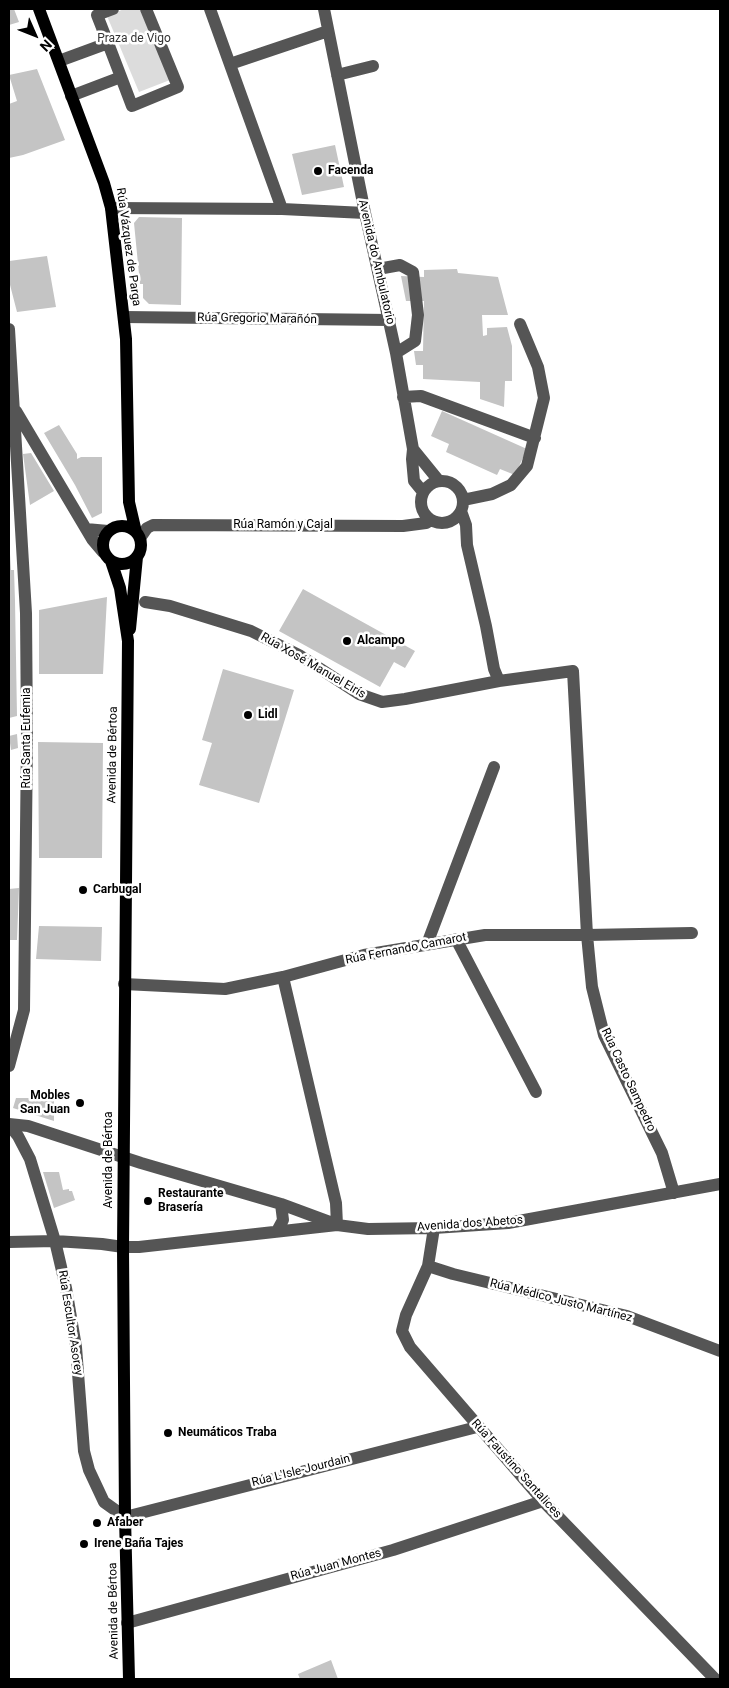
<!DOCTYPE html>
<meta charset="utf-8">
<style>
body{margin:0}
#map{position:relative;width:729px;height:1688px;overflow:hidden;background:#fff;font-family:Roboto,sans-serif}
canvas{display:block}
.frame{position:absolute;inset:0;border:10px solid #000;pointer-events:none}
.north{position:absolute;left:10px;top:10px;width:50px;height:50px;-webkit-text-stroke:4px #fff;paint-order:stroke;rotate:134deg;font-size:14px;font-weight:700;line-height:20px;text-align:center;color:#000}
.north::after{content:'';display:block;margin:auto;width:18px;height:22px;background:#000;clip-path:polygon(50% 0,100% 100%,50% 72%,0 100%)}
</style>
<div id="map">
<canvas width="729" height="1688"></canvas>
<div class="frame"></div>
<div class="north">N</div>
</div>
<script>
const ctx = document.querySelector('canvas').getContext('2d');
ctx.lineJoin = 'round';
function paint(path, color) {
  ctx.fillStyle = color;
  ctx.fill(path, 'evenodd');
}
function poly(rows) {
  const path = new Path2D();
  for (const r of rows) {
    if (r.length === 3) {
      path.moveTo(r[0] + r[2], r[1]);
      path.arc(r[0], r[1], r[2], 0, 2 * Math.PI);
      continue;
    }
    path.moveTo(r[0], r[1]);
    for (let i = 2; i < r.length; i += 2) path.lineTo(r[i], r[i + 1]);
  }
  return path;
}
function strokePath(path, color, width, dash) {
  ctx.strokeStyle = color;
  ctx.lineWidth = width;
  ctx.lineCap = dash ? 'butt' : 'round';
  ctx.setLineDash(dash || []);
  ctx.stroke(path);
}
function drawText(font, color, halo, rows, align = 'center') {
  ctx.font = font + ' Roboto,sans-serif';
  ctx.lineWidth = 5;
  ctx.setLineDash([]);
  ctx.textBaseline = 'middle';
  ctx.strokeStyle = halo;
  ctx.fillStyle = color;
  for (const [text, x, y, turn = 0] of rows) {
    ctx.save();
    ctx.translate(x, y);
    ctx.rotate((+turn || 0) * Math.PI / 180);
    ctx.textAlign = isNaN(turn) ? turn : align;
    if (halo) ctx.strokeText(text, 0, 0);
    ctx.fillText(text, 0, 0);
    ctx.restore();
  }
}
paint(poly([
 [124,9,140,9,170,80,139,92,107,16]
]), '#dcdcdc');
paint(poly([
 [9,9,14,9,19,22,9,25],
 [37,69,65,140,23,155,9,158,9,104,17,101,9,75],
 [335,145,344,187,302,195,292,154],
 [139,217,182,218,181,305,149,304,143,298,143,284,140,284,134,223],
 [47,256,56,307,17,312,9,281,9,261],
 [457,269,458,273,498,277,508,315,482,315,483,336,487,335,487,328,507,327,512,346,512,381,505,381,504,407,480,399,480,382,423,379,423,365,416,365,414,351,423,351,424,301,406,301,401,276,424,277,424,270],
 [442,411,527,449,515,475,500,469,497,475,446,452,449,444,431,436],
 [59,425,77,454,77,459,81,457,102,457,102,513,92,518,75,485,44,433],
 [31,453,54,491,30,505,23,454],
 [9,554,10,554,11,570,14,570,15,601,17,716,9,718],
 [303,589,415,651,405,668,394,662,380,687,279,631],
 [107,597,103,674,39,674,39,610],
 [223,669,294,690,259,803,199,785,212,743,202,740],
 [17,734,18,748,11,750,9,736],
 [38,742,103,743,102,858,39,858],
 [19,888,17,940,9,940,9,889],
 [39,926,102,927,101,961,36,959],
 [16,1098,54,1098,54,1121,13,1108],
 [43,1172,59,1172,63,1190,69,1189,69,1191,72,1191,75,1200,54,1208],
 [331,1660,338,1679,300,1679,298,1674]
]), '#c4c4c4');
strokePath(poly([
 [210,9,282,209],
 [324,9,365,213,396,353,413,449,412,459,414,481,423,492],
 [108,43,121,77],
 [59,61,108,43,97,15,113,9],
 [230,64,328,31],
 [337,75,373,66],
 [71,96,121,77,132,106,178,87,146,9],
 [111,208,282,209,365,213],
 [378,269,400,265,413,272,418,315,415,341,396,353],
 [124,317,390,320],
 [9,329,26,613,27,739,24,1010,9,1066],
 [403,397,421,396,535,438],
 [16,411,92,539,103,552],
 [413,449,439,481],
 [442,502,21],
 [463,500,492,494,511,485,527,466,544,398,538,367,520,324],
 [461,511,466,525,467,545,486,626,494,669,499,681],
 [86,529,108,531],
 [140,538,147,528,153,525,403,526,426,523,431,520],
 [145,602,170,606,251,631,299,655,359,694,382,702,405,699,499,681,573,671,587,935,592,987,604,1035,662,1153,674,1193],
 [456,939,536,1092],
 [427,944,494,767],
 [283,977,336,1203,337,1225],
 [124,984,225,989,283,977,364,955,485,935,587,935,692,933],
 [9,1124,28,1126,141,1163,281,1204,335,1224],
 [9,1125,18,1136,30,1159,55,1241,66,1288,76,1347,84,1451,89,1470,104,1502,125,1517,477,1427],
 [434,1228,428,1266,406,1315,402,1331,410,1347,543,1501,715,1679],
 [277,1231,283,1220,281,1204],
 [9,1242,55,1241,102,1244,123,1247,139,1247,337,1225,368,1229,434,1228,508,1223,720,1184],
 [428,1266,453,1274,627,1316,720,1351],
 [127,1623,393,1550,543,1501]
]), '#555', 12);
strokePath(poly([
 [39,9,104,183,111,208,126,339,129,502,136,532],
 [122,545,19],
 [111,561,120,588,128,641,123,1247,125,1517,129,1679],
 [130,629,137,557]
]), '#000', 12);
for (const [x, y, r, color] of [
 [318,171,5,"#000"],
 [347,641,5,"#000"],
 [248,715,5,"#000"],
 [83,890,5,"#000"],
 [80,1103,5,"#000"],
 [148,1201,5,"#000"],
 [168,1433,5,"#000"],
 [97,1523,5,"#000"],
 [84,1544,5,"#000"]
]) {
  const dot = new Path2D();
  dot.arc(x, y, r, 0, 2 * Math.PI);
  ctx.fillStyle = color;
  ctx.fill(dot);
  strokePath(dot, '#fff', 2);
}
drawText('12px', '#333', '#fff', [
 ["Praza de Vigo",134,39]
]);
drawText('bold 12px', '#000', '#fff', [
 ["Facenda",328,171],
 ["Alcampo",357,641],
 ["Lidl",258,715],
 ["Carbugal",93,890],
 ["Mobles",70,1096,"right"],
 ["San Juan",70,1110,"right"],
 ["Restaurante",158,1194],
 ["Brasería",158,1208],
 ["Neumáticos Traba",178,1433],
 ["Afaber",107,1523],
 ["Irene Baña Tajes",94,1544]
], 'left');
drawText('12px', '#000', '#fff', [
 ["Rúa Vázquez de Parga",128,247,82],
 ["Avenida do Ambulatorio",376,262,77],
 ["Rúa Gregorio Marañón",257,319,1],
 ["Rúa Ramón y Cajal",283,525],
 ["Rúa Xosé Manuel Eirís",313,666,30],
 ["Rúa Santa Eufemia",27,738,-90],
 ["Avenida de Bértoa",113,755,-89],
 ["Rúa Fernando Camarot",406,949,-11],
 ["Rúa Casto Sampedro",628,1080,65],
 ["Avenida de Bértoa",109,1160,-90],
 ["Avenida dos Abetos",470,1224,-4],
 ["Rúa Médico Justo Martínez",561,1301,14],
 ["Rúa Escultor Asorey",70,1323,81],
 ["Rúa Faustino Santalices",516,1469,48],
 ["Rúa L'Isle-Jourdain",301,1471,-14],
 ["Rúa Juan Montes",336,1565,-15],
 ["Avenida de Bértoa",114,1611,-91]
]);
</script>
